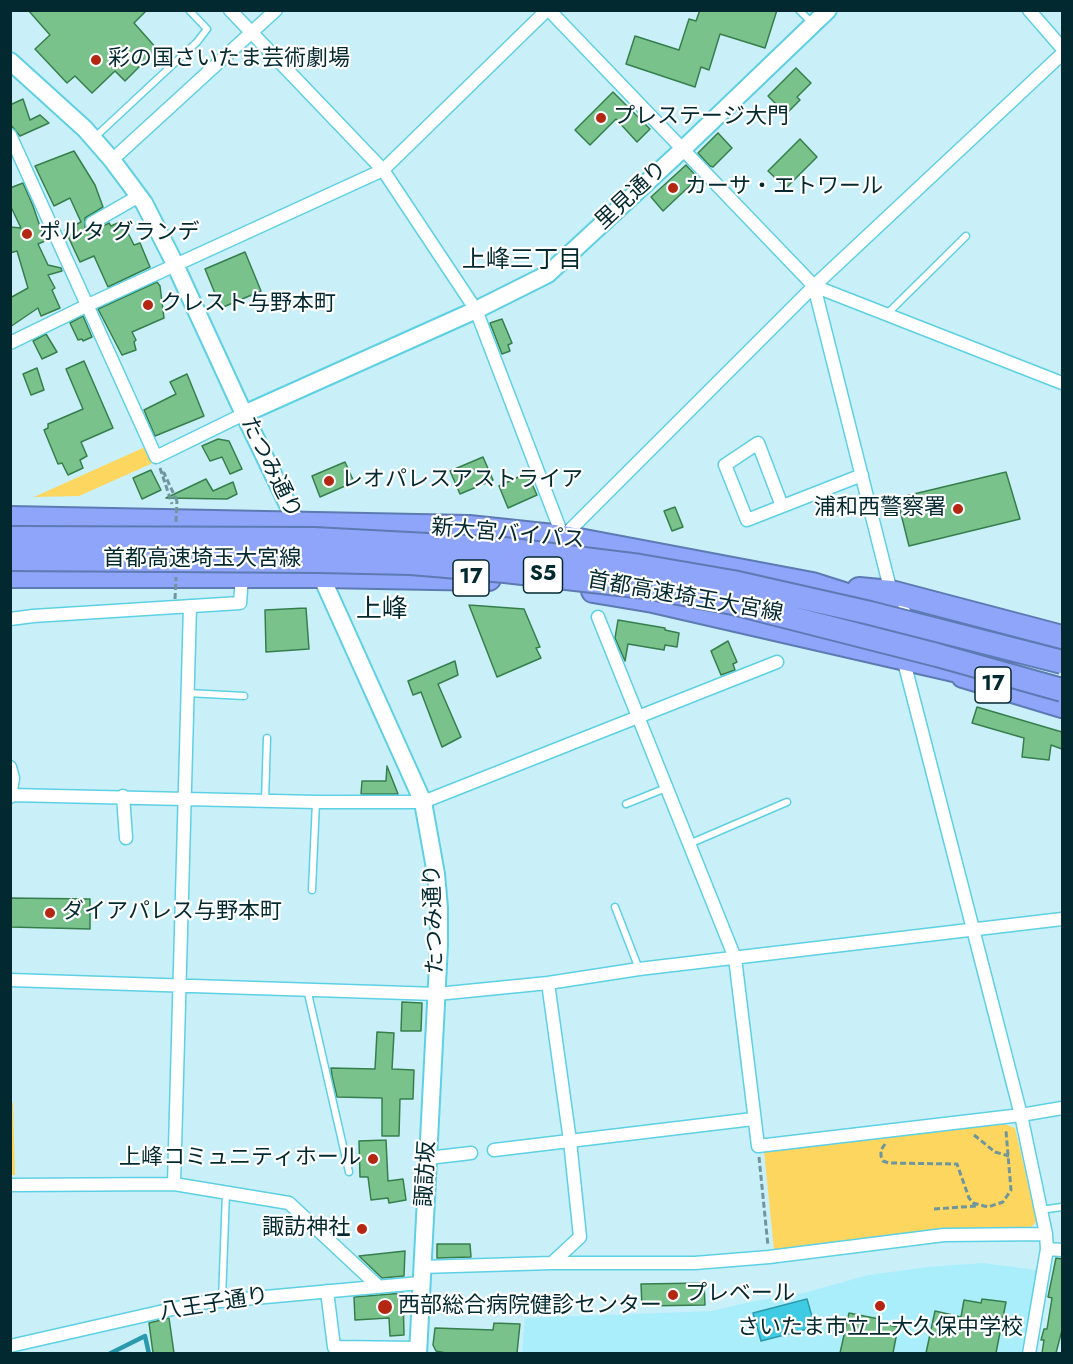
<!DOCTYPE html>
<meta charset="utf-8">
<style>
body{margin:0}
#map{position:relative;width:1073px;height:1364px;overflow:hidden;background:#c9f0f9;font-family:Jost,sans-serif}
canvas{display:block}
.frame{position:absolute;inset:0;border:12px solid #032930;pointer-events:none}
</style>
<div id="map">
<canvas width="1073" height="1364"></canvas>
<div class="frame"></div>
</div>
<script>
const ctx = document.querySelector('canvas').getContext('2d');
ctx.lineJoin = 'round';
function paint(path, color) {
  ctx.fillStyle = color;
  ctx.fill(path, 'evenodd');
}
function poly(rows) {
  const path = new Path2D();
  for (const r of rows) {
    path.moveTo(r[0], r[1]);
    for (let i = 2; i < r.length; i += 2) path.lineTo(r[i], r[i + 1]);
  }
  return path;
}
function strokePath(path, color, width, dash) {
  ctx.strokeStyle = color;
  ctx.lineWidth = width;
  ctx.lineCap = dash ? 'butt' : 'round';
  ctx.setLineDash(dash || []);
  ctx.stroke(path);
}
function drawText(font, color, halo, rows, align = 'center') {
  ctx.font = font + ' Jost,"Noto Sans JP",sans-serif';
  ctx.lineWidth = 4.5;
  ctx.setLineDash([]);
  ctx.textBaseline = 'middle';
  ctx.strokeStyle = halo;
  ctx.fillStyle = color;
  for (const [text, x, y, turn = 0] of rows) {
    ctx.save();
    ctx.translate(x, y);
    ctx.rotate((+turn || 0) * Math.PI / 180);
    ctx.textAlign = isNaN(turn) ? turn : align;
    if (halo) ctx.strokeText(text, 0, 0);
    ctx.fillText(text, 0, 0);
    ctx.restore();
  }
}
paint(poly([
 [983,1263,1037,1270,1021,1353,522,1354,525,1318,712,1311,749,1302,803,1293,869,1275,928,1267]
]), '#aaeefc');
paint(poly([
 [145,447,153,463,79,496,34,497],
 [13,1102,15,1175,11,1175,10,1103],
 [996,1121,1015,1128,1037,1221,1030,1228,774,1250,764,1151]
]), '#fcd65e');
const water = poly([
 [807,1299,815,1327,761,1341,753,1313,807,1299]
]);
paint(water, '#3ecbe3');
strokePath(water, '#2c9aad', 1.5);
strokePath(poly([
 [109,1354,145,1336,149,1354]
]), '#2c9aad', 4.5);
const building = poly([
 [28,10,147,10,134,23,157,49,125,81,115,71,92,93,75,76,67,83,35,49,50,35,28,10],
 [700,10,777,10,765,48,720,34,709,70,701,67,695,87,626,64,635,36,679,50,689,19,696,21,700,10],
 [796,68,811,83,797,97,800,100,786,114,768,96,796,68],
 [613,92,650,129,637,142,616,119,590,145,575,130,613,92],
 [23,99,30,120,40,115,49,123,20,136,10,124,10,105,23,99],
 [718,133,732,148,713,167,710,166,698,153,718,133],
 [800,139,817,157,786,188,768,171,800,139],
 [74,151,95,185,103,207,85,218,85,228,93,231,109,223,111,226,122,221,134,245,140,243,150,267,108,287,94,256,80,262,65,230,81,222,70,198,54,206,35,166,74,151],
 [686,165,698,178,663,211,651,197,686,165],
 [23,183,33,206,45,241,38,244,48,265,61,268,62,271,48,275,55,288,52,290,60,308,41,316,38,308,10,327,10,298,28,288,17,251,10,253,10,227,21,228,10,205,10,188,23,183],
 [245,252,261,291,221,308,205,269,245,252],
 [157,282,160,286,164,318,132,332,136,340,134,342,136,350,122,355,98,309,157,282],
 [83,316,92,337,83,341,82,339,78,340,70,323,83,316],
 [502,319,512,343,508,345,510,351,502,354,490,323,502,319],
 [46,334,57,352,42,359,33,341,46,334],
 [84,361,113,428,81,442,87,456,80,460,83,468,68,475,62,463,58,464,44,430,48,428,48,424,83,409,66,369,84,361],
 [37,368,44,390,31,395,23,374,37,368],
 [187,374,204,416,155,436,144,410,176,394,170,382,187,374],
 [218,439,229,441,242,469,230,474,222,457,210,461,202,446,218,439],
 [483,457,493,480,460,494,450,471,483,457],
 [345,462,354,482,320,497,312,476,345,462],
 [151,470,161,490,142,499,133,478,151,470],
 [1006,472,1020,519,909,546,897,498,1006,472],
 [527,473,537,495,508,508,499,486,527,473],
 [206,479,213,491,233,482,237,494,227,499,166,498,206,479],
 [675,507,683,527,672,531,664,511,675,507],
 [469,605,524,609,540,647,536,648,541,658,497,677,469,605],
 [306,608,309,649,266,652,265,610,306,608],
 [618,620,665,628,665,630,679,633,677,647,665,645,664,650,628,644,625,661,615,638,618,620],
 [728,641,737,662,733,664,735,670,721,675,711,651,728,641],
 [455,661,458,675,438,684,461,737,442,747,421,692,413,695,408,681,455,661],
 [977,707,1062,732,1062,749,1051,745,1049,760,1022,757,1024,738,972,723,977,707],
 [387,766,398,794,361,794,362,781,386,781,387,766],
 [10,898,90,899,90,929,10,927,10,898],
 [402,1002,422,1003,421,1031,401,1031,402,1002],
 [377,1032,394,1033,392,1069,414,1070,413,1099,400,1099,399,1136,382,1136,382,1098,337,1097,332,1076,331,1068,375,1069,377,1032],
 [386,1140,388,1181,403,1179,406,1200,389,1203,388,1198,371,1200,368,1177,360,1177,359,1141,386,1140],
 [437,1244,470,1244,471,1257,437,1258,437,1244],
 [405,1251,404,1276,382,1278,359,1256,405,1251],
 [1056,1258,1062,1259,1062,1330,1056,1353,1042,1353,1044,1340,1041,1340,1044,1329,1047,1329,1052,1298,1048,1297,1056,1258],
 [704,1283,705,1305,642,1306,641,1284,704,1283],
 [403,1293,404,1335,390,1336,389,1318,355,1320,354,1297,403,1293],
 [982,1299,1006,1302,996,1353,926,1353,935,1311,961,1317,964,1300,981,1303,982,1299],
 [849,1313,879,1319,878,1323,898,1327,893,1353,840,1353,849,1313],
 [169,1318,174,1353,153,1353,149,1323,169,1318],
 [494,1323,520,1324,517,1353,446,1353,436,1351,433,1345,435,1328,493,1330,494,1323]
]);
paint(building, '#7ac28c');
strokePath(building, '#367f4d', 1.5);
const lane = poly([
 [799,10,813,24],
 [94,138,197,42,207,29,189,10],
 [886,315,966,236],
 [188,693,244,696],
 [265,801,267,738],
 [626,804,666,788],
 [689,844,787,802],
 [312,890,316,802],
 [615,907,639,969],
 [307,989,349,1172],
 [1040,1210,1062,1207],
 [222,1300,226,1193]
]);
const street = poly([
 [230,10,383,170,476,310,563,537,814,286,1062,54],
 [549,10,814,286,1062,383],
 [1029,10,1062,48],
 [10,135,156,457,244,414],
 [112,160,276,10],
 [92,223,139,196],
 [814,286,891,592,905,613],
 [10,343,88,305,383,170,547,10],
 [782,506,758,443,725,465,747,520,862,475],
 [598,617,735,958,758,1146,1021,1115,1062,1108],
 [10,619,33,616,240,603,242,576],
 [903,658,1021,1115,1046,1234,1047,1249,1029,1354],
 [10,767,13,778,10,797],
 [11,795,316,802,423,802,777,662],
 [123,796,126,838],
 [10,980,437,994,548,983,639,969,1062,919],
 [548,983,570,1141,580,1237,552,1263],
 [494,1150,753,1119],
 [428,1158,471,1153],
 [174,1184,190,606],
 [10,1185,174,1184,289,1203,379,1287],
 [1047,1249,1062,1250],
 [421,1267,552,1263,695,1263,769,1257,944,1235,1046,1234],
 [327,1291,334,1347,418,1348],
 [10,1346,199,1303,420,1283]
]);
const secondary = poly([
 [10,61,85,129,112,160,144,203,172,258,244,414,301,532],
 [244,414,476,310,548,274,683,149,828,10],
 [318,569,423,802,436,874,439,908,439,945,418,1354]
]);
const highway = poly([
 [10,518,469,527,563,537,812,584,888,608],
 [10,576,322,576,489,579],
 [859,589,891,592,1062,637],
 [593,591,653,601,980,676],
 [963,676,1062,706]
]);
strokePath(lane, '#5dd0e4', 9);
strokePath(street, '#5dd0e4', 15);
strokePath(secondary, '#5dd0e4', 20);
strokePath(highway, '#5d7ab3', 26);
strokePath(poly([
 [160,468,172,504],
 [162,473,164,473,177,501],
 [974,1135,995,1152,1009,1156],
 [885,1144,881,1150,881,1156,883,1161,889,1163,957,1164,969,1198,973,1203,988,1207,1003,1202,1011,1190,1006,1131],
 [759,1157,768,1246],
 [934,1209,977,1206]
]), '#6f969e', 3, [6, 3]);
strokePath(lane, '#fff', 6);
strokePath(street, '#fff', 12);
strokePath(secondary, '#fff', 16);
strokePath(highway, '#8ea5f9', 22);
const highwayBridge = poly([
 [10,538,314,539,504,549,640,566,733,582,870,613,1062,662],
 [10,559,319,561,411,563,505,571,645,587,733,603,937,655,1062,690]
]);
strokePath(highwayBridge, '#5d7ab3', 26, []);
strokePath(poly([
 [176,522,177,501],
 [175,599,176,577]
]), '#6f969e', 3, [6, 3]);
strokePath(highwayBridge, '#8ea5f9', 22);
for (const [x, y, r, color] of [
 [96,60,6,"#b42712"],
 [601,118,6,"#b42712"],
 [673,188,6,"#b42712"],
 [27,234,6,"#b42712"],
 [148,305,6,"#b42712"],
 [329,481,6,"#b42712"],
 [958,509,6,"#b42712"],
 [50,913,6,"#b42712"],
 [373,1159,6,"#b42712"],
 [362,1229,6,"#b42712"],
 [673,1295,6,"#b42712"],
 [880,1306,6,"#b42712"],
 [385,1307,8,"#b42712"]
]) {
  const dot = new Path2D();
  dot.arc(x, y, r, 0, 2 * Math.PI);
  ctx.fillStyle = color;
  ctx.fill(dot);
  strokePath(dot, '#fff', 2);
}
for (const [x, y, w] of [
 [543,575,39],
 [471,578,36],
 [993,685,36]
]) {
  const box = new Path2D();
  box.roundRect(x - w / 2, y - 18, w, 36, 4.5);
  ctx.fillStyle = '#fff';
  ctx.fill(box);
  strokePath(box, '#032930', 1.5);
}
drawText('bold 21px', '#032930', null, [
 ["S5",543,575],
 ["17",471,578],
 ["17",993,685]
]);
drawText('22px', '#032930', '#fff', [
 ["彩の国さいたま芸術劇場",108,60],
 ["プレステージ大門",613,118],
 ["カーサ・エトワール",685,188],
 ["ポルタ グランデ",39,234],
 ["クレスト与野本町",160,305],
 ["レオパレスアストライア",341,481],
 ["浦和西警察署",946,509,"right"],
 ["ダイアパレス与野本町",62,913],
 ["上峰コミュニティホール",361,1159,"right"],
 ["諏訪神社",350,1229,"right"],
 ["プレベール",685,1295],
 ["西部総合病院健診センター",398,1307],
 ["さいたま市立上大久保中学校",880,1329,"center"]
], 'left');
drawText('22px', '#032930', '#fff', [
 ["里見通り",632,196,-43],
 ["たつみ通り",270,468,64],
 ["新大宮バイパス",508,535,5],
 ["首都高速埼玉大宮線",202,560],
 ["首都高速埼玉大宮線",685,598,10],
 ["たつみ通り",435,919,-92],
 ["諏訪坂",427,1174,-87],
 ["八王子通り",214,1305,-9]
]);
drawText('24px', '#032930', '#fff', [
 ["上峰三丁目",522,261]
]);
drawText('26px', '#032930', '#fff', [
 ["上峰",382,611]
]);
</script>
